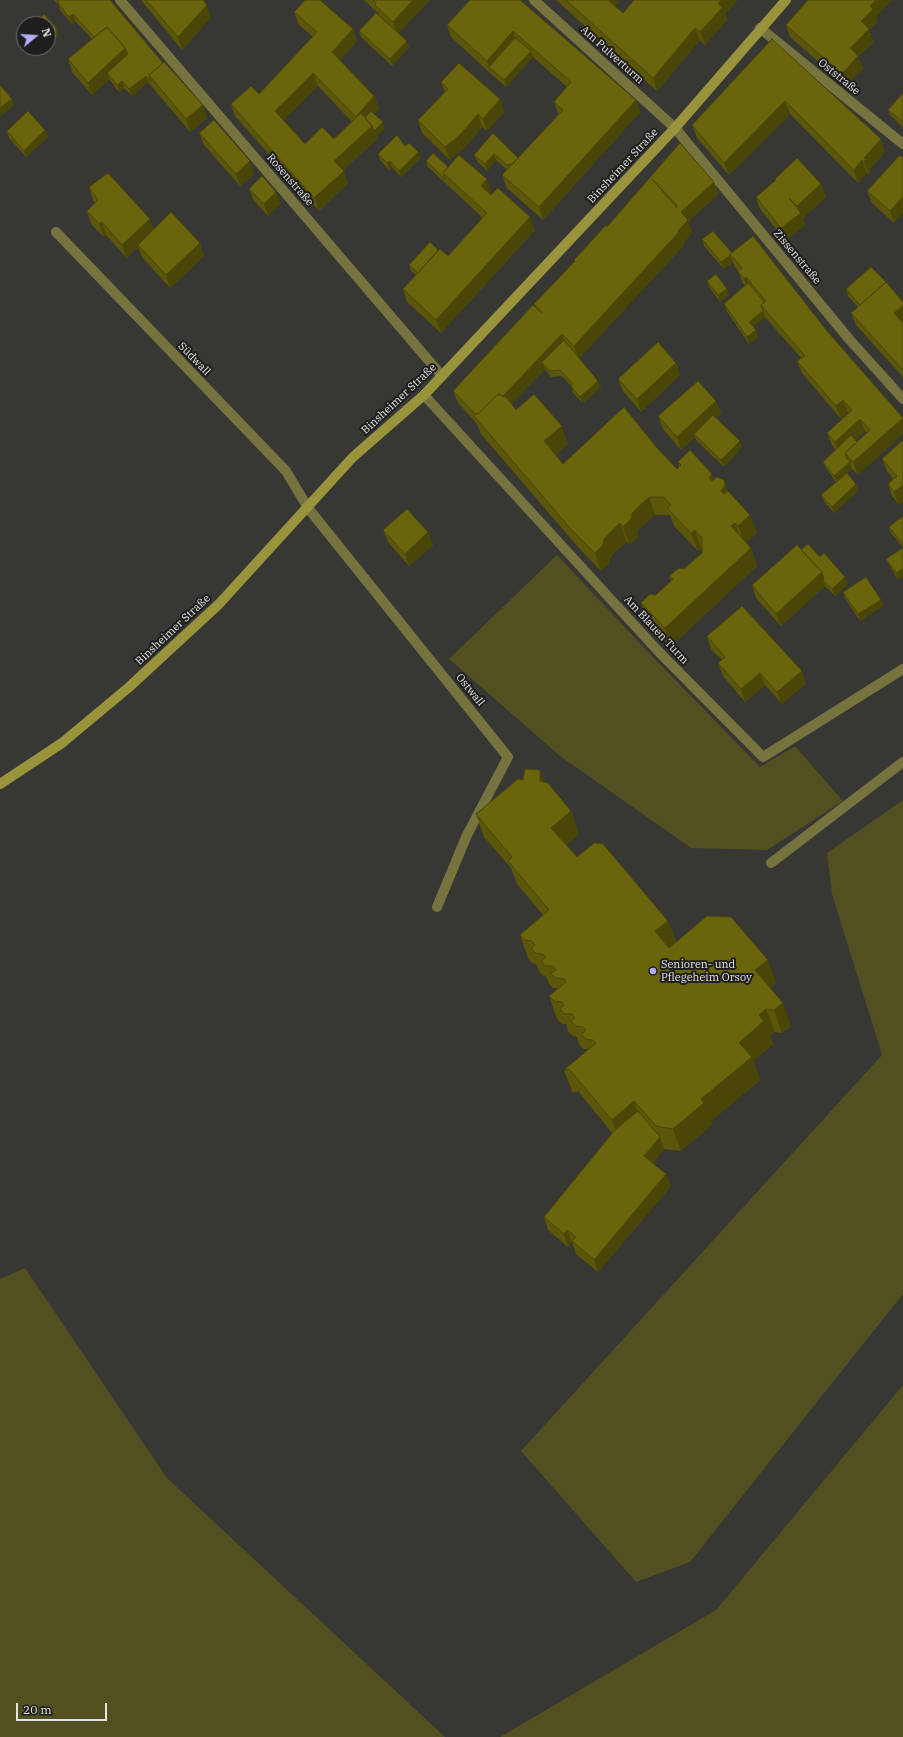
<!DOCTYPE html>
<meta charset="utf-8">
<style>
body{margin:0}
#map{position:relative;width:903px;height:1737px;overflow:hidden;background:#373734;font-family:"IBM Plex Serif",serif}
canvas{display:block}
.north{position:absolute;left:16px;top:16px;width:40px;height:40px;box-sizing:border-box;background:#1e1e1d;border:1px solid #6d6d6c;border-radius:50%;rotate:72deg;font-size:11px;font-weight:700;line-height:16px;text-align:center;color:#e4e4e2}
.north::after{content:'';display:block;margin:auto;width:14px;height:18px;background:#b1adfa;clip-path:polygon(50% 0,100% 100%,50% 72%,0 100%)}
.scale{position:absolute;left:16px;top:1703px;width:91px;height:18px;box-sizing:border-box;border:2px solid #e4e4e2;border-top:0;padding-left:5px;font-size:12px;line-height:14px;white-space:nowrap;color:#e4e4e2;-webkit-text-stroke:3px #1e1e1d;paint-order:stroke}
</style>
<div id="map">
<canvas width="903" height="1737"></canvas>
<div class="north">N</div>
<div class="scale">20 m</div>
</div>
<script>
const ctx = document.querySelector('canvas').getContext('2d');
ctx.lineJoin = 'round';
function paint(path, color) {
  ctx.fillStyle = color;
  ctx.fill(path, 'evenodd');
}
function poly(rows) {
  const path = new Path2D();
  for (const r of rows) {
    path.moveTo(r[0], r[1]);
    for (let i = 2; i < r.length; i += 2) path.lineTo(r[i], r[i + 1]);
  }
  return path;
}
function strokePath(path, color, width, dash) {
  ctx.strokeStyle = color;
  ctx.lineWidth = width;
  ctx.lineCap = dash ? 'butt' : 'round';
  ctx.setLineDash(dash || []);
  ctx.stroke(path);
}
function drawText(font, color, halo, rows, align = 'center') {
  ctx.font = font + ' "IBM Plex Serif",serif';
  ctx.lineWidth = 4;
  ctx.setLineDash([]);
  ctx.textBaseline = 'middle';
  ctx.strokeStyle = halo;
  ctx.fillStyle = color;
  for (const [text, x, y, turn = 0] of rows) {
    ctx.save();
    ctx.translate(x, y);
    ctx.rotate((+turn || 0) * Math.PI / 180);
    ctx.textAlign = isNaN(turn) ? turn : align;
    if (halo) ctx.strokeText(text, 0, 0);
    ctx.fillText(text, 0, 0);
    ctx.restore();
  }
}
paint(poly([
 [557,555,650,654,760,767,795,746,843,801,767,850,691,848,560,756,449,659],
 [903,800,903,1294,690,1562,636,1582,521,1451,882,1055,832,894,827,853],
 [25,1268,167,1478,445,1737,0,1737,0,1279],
 [903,1385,903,1737,500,1737,716,1610]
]), '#524f20');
strokePath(poly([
 [56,232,286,471,308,508,508,757,467,835,437,907]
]), '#76733f', 10);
strokePath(poly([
 [120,0,442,376],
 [534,0,675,128,849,339,903,399],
 [760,28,903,144],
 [424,395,658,651,763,757,903,669],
 [771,863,903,762]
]), '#76733f', 10);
strokePath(poly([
 [0,784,62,743,128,688,219,604,353,457,424,395,675,128,786,0]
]), '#99933b', 10);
paint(poly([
 [54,0,110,0,207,118,190,132,148,82,132,96,124,88,119,92,109,79,92,95,72,72,68,59,92,39,75,21,72,24,60,10,59,5],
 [141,0,203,0,211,17,182,50],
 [364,0,430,0,398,33,409,47,392,66,361,37,359,31,379,16,378,13],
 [470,0,636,100,640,112,543,220,507,188,502,175,507,170,496,160,487,171,477,161,474,155,493,133,518,158,559,115,554,102,567,87,533,57,506,87,491,74,451,37,447,25],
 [556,0,618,0,619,2,615,6,623,13,725,14,727,20,705,45,700,40,657,91],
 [294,12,357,41,340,60,374,96,379,109,374,114,385,128,376,137,377,139,343,170,348,183,319,211,235,116,231,104,259,94,313,37,299,25],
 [318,86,352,122,334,139,305,144,283,120],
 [876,17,878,22,869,30,873,42,858,57,863,69,846,86,790,37,786,25],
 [24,33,24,44,20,36],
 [772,39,885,152,870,169,871,172,869,174,867,173,858,183,790,114,729,175,697,138,692,125],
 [33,48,45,48,38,55],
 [441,82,500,99,504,112,487,131,482,127,465,147,450,160,422,133,418,120,445,93],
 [903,93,903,127,891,116,888,110],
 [45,130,48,137,26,157,9,138,7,131],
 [199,133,254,174,240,186,204,145],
 [680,143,714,182,718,194,688,222,692,233,683,243,684,245,579,358,601,387,583,403,573,393,571,386,562,376,551,377,545,369,511,404,516,410,568,444,555,455,563,464,657,448,677,469,679,467,678,462,714,480,728,491,750,515,757,533,746,543,751,548,757,566,671,646,648,621,641,603,656,595,671,581,669,576,684,569,702,553,702,548,698,551,674,526,670,515,655,515,638,530,638,537,630,545,627,541,610,557,610,563,601,571,577,546,481,434,477,424,458,403,453,391,535,306,534,304,575,262,574,260,607,227],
 [405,146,418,152,420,159,401,177,392,167,389,170,380,160,378,154],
 [900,155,894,223,872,203,867,191],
 [426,161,448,167,491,191,489,193,535,230,441,333,407,302,403,289,416,275,411,271,409,265,438,250,448,256,483,218,428,167],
 [775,179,826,197,803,218,805,225,786,241,760,209,756,197,776,181],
 [89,187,153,230,200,243,204,256,170,288,142,257,138,247,127,258,106,235,104,237,91,224,87,211,95,203,93,200],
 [249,189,281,204,268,216,254,201],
 [702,239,732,253,827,331,903,418,858,475,852,469,847,473,856,484,859,490,834,513,824,501,821,495,836,482,826,468,823,462,836,450,832,445,827,433,849,413,848,412,841,419,802,373,797,361,801,358,765,317,753,327,756,330,758,337,749,344,726,310,724,304,745,286,743,284,738,271,735,267,733,262,724,269,704,246],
 [865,431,867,433,857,442,855,440],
 [707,281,727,289,729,295,720,302,709,287],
 [846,289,903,302,903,377,856,325,851,313,858,307,848,296],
 [676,363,680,375,641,412,623,391,618,379],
 [716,401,721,413,716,418,742,447,724,467,696,440,695,437,681,450,663,429,658,416],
 [903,440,903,501,899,505,892,496,888,484,893,479,887,471,882,459],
 [903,516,903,547,891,533,889,527],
 [383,530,428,532,433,545,409,566,388,542],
 [903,548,903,577,898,580,889,565,886,559],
 [801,550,820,557,848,584,835,596,825,586,781,626,756,598,752,585],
 [843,592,881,600,883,606,860,621,845,598],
 [707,636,806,683,782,704,765,685,745,702,723,676,718,663,722,660,711,649],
 [523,780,544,782,571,811,579,834,566,845,577,857,668,921,676,942,776,982,770,988,791,1026,782,1033,775,1032,770,1036,773,1044,753,1061,760,1080,711,1121,712,1125,681,1151,664,1149,653,1163,671,1186,598,1272,576,1254,572,1242,568,1247,548,1230,544,1217,612,1133,578,1091,573,1093,564,1070,588,1050,587,1049,583,1049,579,1044,577,1037,573,1036,568,1032,566,1024,562,1024,557,1019,549,996,557,990,557,988,553,988,549,984,546,976,543,976,539,971,536,964,532,963,528,958,520,935,543,915,517,884,511,868,484,837,476,814]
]), '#5b560a');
paint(poly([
 [413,0,430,0,398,34,393,22],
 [607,0,618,0,619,2,610,11],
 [721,0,738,0,725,14,727,20,705,45,700,32,718,3],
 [876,0,893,0,876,17,878,22,869,30,873,42,858,57,863,69,846,86,842,74,850,48,861,21,870,6],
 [207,5,211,17,182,50,178,37],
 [73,14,75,21,72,24,69,17],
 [695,28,700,40,657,91,653,78],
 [57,29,59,35,48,45,48,37],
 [353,29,357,41,337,64,332,52],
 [513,31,517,44,489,67,487,61],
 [407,41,409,47,392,66,390,59],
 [36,48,45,48,38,55,35,49],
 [125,48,130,61,107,73,109,79,92,95,88,83],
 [531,51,533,57,506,87,504,80],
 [313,73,318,86,280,124,275,111],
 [146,76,148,82,132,96,129,89],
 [122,81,124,88,119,92,117,85],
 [374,96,379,109,366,123,356,117],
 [12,99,14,105,0,117,0,108],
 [500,99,504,112,487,131,483,119],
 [636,100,640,112,543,220,539,207],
 [785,101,790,114,729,175,724,163],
 [203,105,207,118,190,132,186,119],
 [478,114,482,127,465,147,450,160,445,147],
 [383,122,385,128,376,137,377,139,339,173,334,161,372,126],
 [45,130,48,137,26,157,24,151],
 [881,139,885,152,870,169,871,172,869,174,864,162,864,158],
 [418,152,420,159,401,177,399,171],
 [494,154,496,160,487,171,485,164],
 [862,160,867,173,858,183,854,170],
 [250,161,254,174,240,186,236,174],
 [390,161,392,167,389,170,387,163],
 [344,171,348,183,319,211,314,198],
 [487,179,491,191,485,198,481,186],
 [714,182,718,194,688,222,692,233,683,243,684,245,579,359,574,346,678,231,681,212],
 [821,184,826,197,803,218,805,225,786,241,781,228,800,213,797,206],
 [276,192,281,204,268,216,264,204],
 [903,197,903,214,894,223,890,211],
 [530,217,535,230,441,333,436,320],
 [150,219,154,232,138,245,138,247,127,258,122,245],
 [102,222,106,235,104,237,99,224],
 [200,243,204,256,170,288,166,275],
 [730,255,733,262,724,269,721,262],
 [746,277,751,290,749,291,744,279],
 [727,289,729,295,720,302,718,295],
 [903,306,903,322,899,326,894,313],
 [763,311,765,317,751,329,749,322],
 [756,330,758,337,749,344,747,337],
 [562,334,566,346,542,362,545,369,486,430,480,420],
 [676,363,680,375,641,412,637,399],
 [598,381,601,387,583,403,580,397],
 [843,400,848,412,841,419,836,406],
 [716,401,721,413,696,436,694,434,695,437,681,450,677,437],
 [903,418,903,434,858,475,853,462],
 [860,419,865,431,840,455,835,442],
 [562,426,568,444,550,459,544,441],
 [740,441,742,447,724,467,721,460],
 [850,462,852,469,837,482,834,476],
 [712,474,719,492,709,478],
 [724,480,730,498,728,509,721,491],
 [856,484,859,490,834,513,832,507],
 [903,485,903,501,899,505,894,492],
 [649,497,655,515,638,530,638,537,630,545,623,527,632,513],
 [750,515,757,533,745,544,738,526],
 [620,523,627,541,610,557,610,563,601,571,595,553,604,539],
 [735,523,741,541,731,526],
 [695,530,701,548,698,551,691,533],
 [428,532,433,545,409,566,405,554],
 [751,548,757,566,671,646,665,628],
 [903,569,903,577,898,580,896,573],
 [822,572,825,582,823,580,825,586,781,626,776,614],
 [845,577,848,584,835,596,832,589],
 [881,600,883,606,860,621,858,614],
 [802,671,806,683,782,704,777,692],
 [760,673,765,685,745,702,741,689],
 [540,770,548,793,540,781],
 [571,811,579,834,559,851,551,828],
 [668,921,676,944,664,954,655,931],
 [768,960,776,982,763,993,755,970],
 [783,1003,791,1026,782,1033,774,1010],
 [766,1009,775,1032,770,1036,773,1044,753,1061,760,1080,711,1121,712,1125,681,1151,673,1129,701,1099,739,1043,759,1015],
 [634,1101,642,1123,620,1142,612,1120],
 [660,1137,664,1149,649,1168,644,1156],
 [666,1174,671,1186,598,1272,594,1260],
 [567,1230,572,1242,568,1247,564,1234]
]), '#4a4608');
const building = poly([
 [57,0,110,0,163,63,149,75,151,81,146,76,129,89,122,81,117,85,107,73,128,54,125,48,107,27,94,37,73,14,69,17,58,3,59,2,57,0],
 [146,0,203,0,207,5,178,37,146,0],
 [305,0,320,0,353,29,332,52,374,96,356,117,313,73,275,111,305,144,322,127,334,139,361,113,372,126,334,161,344,171,314,198,231,104,251,86,259,94,317,32,294,12,305,0],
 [373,0,413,0,393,22,375,5,376,3,373,0],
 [470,0,520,0,636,100,539,207,502,175,563,110,554,102,571,82,513,31,487,61,447,25,470,0],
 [566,0,608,0,623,13,634,0,721,0,718,3,722,8,700,32,695,28,653,78,566,0],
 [808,0,876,0,870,6,873,9,861,21,869,29,850,48,858,56,842,74,786,25,808,0],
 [376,13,407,41,390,59,359,31,376,13],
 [44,14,57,29,48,37,48,24,34,24,44,14],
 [107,27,125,48,88,83,68,59,107,27],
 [24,33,24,40,20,36,24,33],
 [515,38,531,51,504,80,489,67,515,38],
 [772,39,881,139,864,158,866,159,864,162,862,160,854,170,785,101,724,163,692,125,772,39],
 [164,62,203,105,186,119,149,75,164,62],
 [459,63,500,99,483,119,478,114,460,135,445,147,418,120,448,89,441,82,459,63],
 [0,85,12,99,0,108,0,85],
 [903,93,903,122,888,110,903,93],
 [28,111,45,130,24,151,7,131,28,111],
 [371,111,383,122,374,131,372,126,365,118,371,111],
 [214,120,250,161,236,174,199,133,214,120],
 [493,133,518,158,513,164,507,165,494,154,485,164,474,155,493,133],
 [397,135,405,146,409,143,418,152,399,171,390,161,387,163,378,154,397,135],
 [680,143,714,182,681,212,688,220,678,231,679,232,574,346,562,334,503,396,498,394,478,414,477,413,476,415,453,391,533,305,542,313,534,304,575,261,574,260,606,225,607,227,680,143],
 [652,179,675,203,677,207,677,208,652,179],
 [433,153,448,167,443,173,445,179,426,161,433,153],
 [459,155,487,179,481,186,491,195,498,188,530,217,436,320,403,289,440,249,448,256,487,213,443,173,459,155],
 [900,155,903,158,903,197,890,211,867,191,900,155],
 [797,158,821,184,797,206,789,198,801,213,781,228,756,197,776,180,775,179,797,158],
 [108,173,150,219,122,245,102,222,99,224,87,211,98,200,89,187,108,173],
 [262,176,276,192,264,204,249,189,262,176],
 [171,212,200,243,166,275,138,245,171,212],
 [713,231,732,253,730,254,731,255,721,262,702,239,713,231],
 [753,236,827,331,903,418,853,462,845,453,870,430,860,419,835,442,827,433,852,410,843,400,836,406,797,361,805,356,761,305,766,301,746,277,744,279,738,271,742,268,730,254,753,236],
 [430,242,438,250,418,273,409,265,430,242],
 [871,267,886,282,860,305,846,289,871,267],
 [716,274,727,289,718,295,707,281,716,274],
 [886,282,903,302,903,306,894,313,903,323,903,370,851,313,886,282],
 [748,283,764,302,761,305,763,311,749,322,756,330,747,337,724,304,748,283],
 [564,340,598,381,580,397,571,386,573,384,560,370,549,371,542,362,564,340],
 [658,342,676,363,637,399,618,379,658,342],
 [698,381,716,401,677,437,658,416,698,381],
 [498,394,507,398,516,410,534,394,562,426,544,441,563,464,624,407,657,448,677,469,681,465,678,462,690,450,712,474,709,478,712,481,717,477,724,480,725,485,721,491,724,494,728,491,750,515,738,526,735,523,731,526,751,548,665,628,641,603,650,594,656,595,673,579,669,576,679,568,684,569,702,553,702,538,695,530,691,533,667,508,671,505,664,497,649,497,632,513,631,519,623,527,620,523,604,539,603,545,595,553,570,528,474,416,477,413,478,414,498,394],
 [713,415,740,441,721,460,694,434,713,415],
 [851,435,857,442,845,453,847,459,850,462,834,476,823,462,851,435],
 [903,440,903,485,894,492,888,484,897,476,882,459,903,440],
 [847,473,856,484,832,507,821,495,847,473],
 [407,509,428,532,405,554,383,530,407,509],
 [903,516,903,544,889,527,903,516],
 [808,544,820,557,824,553,845,577,832,589,823,580,824,579,822,572,801,550,808,544],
 [797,545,822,572,776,614,752,585,797,545],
 [903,548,903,569,896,573,886,559,903,548],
 [866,577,881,600,858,614,843,592,866,577],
 [742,606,802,671,777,692,760,673,741,689,718,663,725,657,707,636,742,606],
 [525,769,540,770,540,781,548,783,571,811,551,828,577,857,594,843,603,844,668,921,655,931,669,948,707,916,731,917,768,960,755,970,783,1003,774,1010,766,1009,759,1015,764,1021,739,1043,752,1057,701,1099,704,1103,673,1129,656,1126,634,1101,612,1120,569,1069,564,1070,596,1043,593,1040,585,1039,582,1034,586,1030,583,1027,575,1026,571,1021,575,1018,572,1014,564,1014,560,1009,564,1005,562,1002,554,1001,549,996,566,982,564,979,556,978,551,973,556,970,553,966,545,966,541,961,546,957,542,954,535,953,531,948,535,945,532,941,524,940,520,935,549,910,508,861,512,857,476,814,518,779,523,780,525,769],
 [638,1111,660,1137,644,1156,666,1174,594,1260,572,1241,576,1237,567,1230,564,1234,544,1217,615,1130,638,1111]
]);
paint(building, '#6a640c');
strokePath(building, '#4a4608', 1);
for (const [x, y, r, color] of [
 [653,971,4,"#b1adfa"]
]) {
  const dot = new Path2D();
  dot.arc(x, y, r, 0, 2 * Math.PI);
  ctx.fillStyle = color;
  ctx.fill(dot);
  strokePath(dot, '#1e1e1d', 1.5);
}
drawText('11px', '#e4e4e2', '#1e1e1d', [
 ["Am Pulverturm",612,55,42],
 ["Oststraße",839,77,39],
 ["Binsheimer Straße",623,166,-47],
 ["Rosenstraße",290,180,49],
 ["Zissenstraße",797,257,50],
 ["Südwall",194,359,46],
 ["Binsheimer Straße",399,399,-43],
 ["Binsheimer Straße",173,630,-43],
 ["Am Blauen Turm",656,630,47],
 ["Ostwall",470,690,51]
]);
drawText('11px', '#e4e4e2', '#1e1e1d', [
 ["Senioren- und",661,965],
 ["Pflegeheim Orsoy",661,978]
], 'left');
</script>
